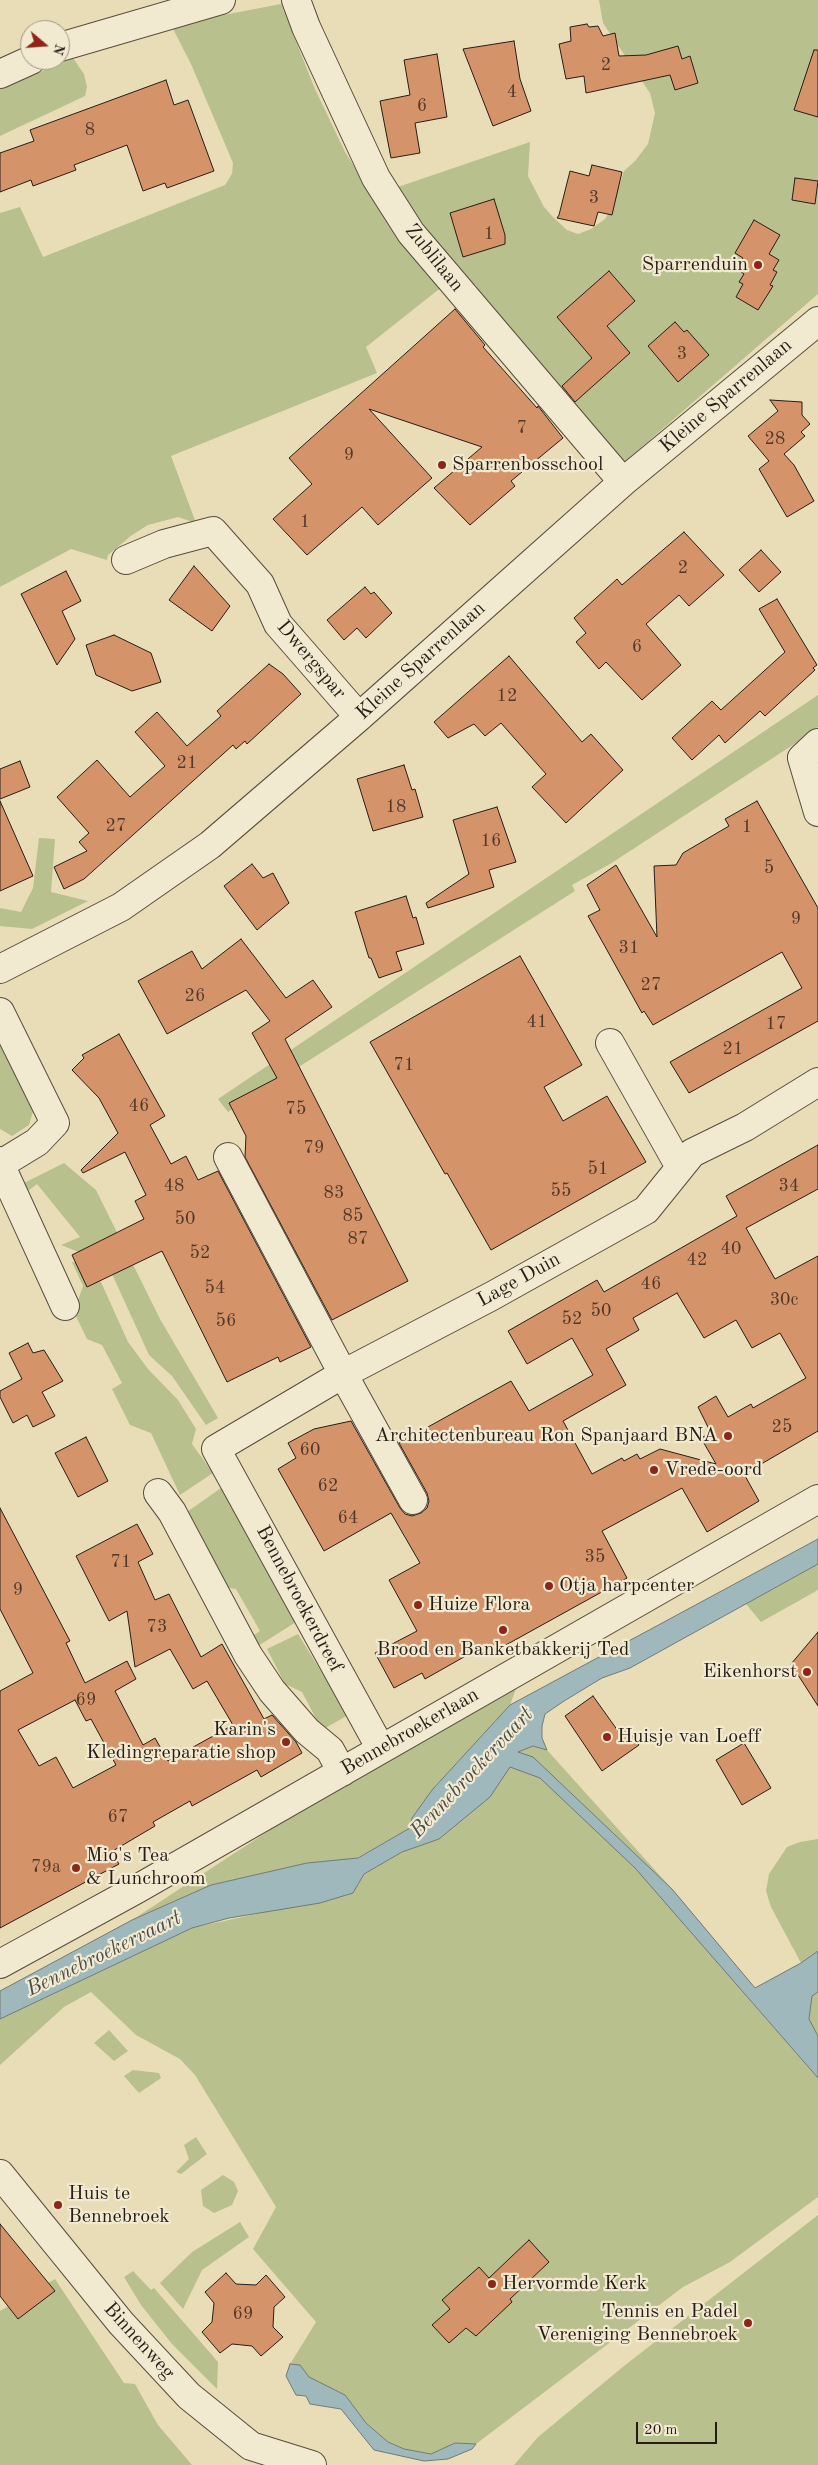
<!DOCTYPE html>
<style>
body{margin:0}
#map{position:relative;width:818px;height:2465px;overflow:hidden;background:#e9ddb7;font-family:"Old Standard TT",serif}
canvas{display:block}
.north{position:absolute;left:20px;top:20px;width:50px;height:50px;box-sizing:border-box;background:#f1e9d0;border:1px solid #a09786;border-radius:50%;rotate:108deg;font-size:14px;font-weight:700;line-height:20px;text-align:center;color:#271d16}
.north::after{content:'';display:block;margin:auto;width:18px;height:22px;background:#8f2418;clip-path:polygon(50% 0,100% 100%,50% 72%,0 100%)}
.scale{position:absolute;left:636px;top:2422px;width:81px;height:22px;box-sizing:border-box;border:2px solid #271d16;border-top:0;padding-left:6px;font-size:15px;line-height:18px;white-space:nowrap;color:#271d16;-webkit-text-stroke:4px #f1e9d0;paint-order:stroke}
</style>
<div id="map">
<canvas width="818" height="2465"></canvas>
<div class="north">N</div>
<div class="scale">20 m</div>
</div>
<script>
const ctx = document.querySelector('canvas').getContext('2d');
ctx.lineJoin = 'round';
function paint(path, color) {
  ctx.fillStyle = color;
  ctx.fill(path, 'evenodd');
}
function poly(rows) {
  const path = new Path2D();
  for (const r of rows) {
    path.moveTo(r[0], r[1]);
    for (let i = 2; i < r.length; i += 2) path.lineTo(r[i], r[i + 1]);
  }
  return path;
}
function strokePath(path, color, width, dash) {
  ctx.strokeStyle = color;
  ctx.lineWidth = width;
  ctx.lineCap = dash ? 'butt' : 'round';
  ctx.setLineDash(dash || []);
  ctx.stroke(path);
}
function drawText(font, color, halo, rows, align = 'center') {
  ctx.font = font + ' "Old Standard TT",serif';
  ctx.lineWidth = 4.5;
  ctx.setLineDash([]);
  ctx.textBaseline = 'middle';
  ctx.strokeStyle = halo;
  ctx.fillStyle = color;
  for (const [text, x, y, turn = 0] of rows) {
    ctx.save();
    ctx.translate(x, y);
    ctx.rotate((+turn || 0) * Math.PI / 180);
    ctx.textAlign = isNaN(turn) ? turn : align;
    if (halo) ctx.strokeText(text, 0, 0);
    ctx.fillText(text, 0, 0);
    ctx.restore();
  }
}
paint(poly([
 [599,0,818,0,818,294,622,464,389,190,530,142,528,176,544,207,554,218,567,230,578,234,591,229,605,219,612,208,624,171,635,161,648,144,655,113,650,93,603,23],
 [281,4,315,89,345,152,366,185,443,286,366,347,377,373,171,456,196,523,178,517,148,525,132,535,108,555,107,560,71,549,0,587,0,213,20,207,43,257,225,185,232,174,233,163,191,64,171,25],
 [73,58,84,74,87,87,85,96,0,136,0,89],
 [818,695,818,727,799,741,610,864,572,885,575,891,228,1112,218,1099],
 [39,838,55,839,51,892,88,901,32,929,0,926,0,908,21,912,33,888],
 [0,1036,34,1108,29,1125,12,1136,0,1129],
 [64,1163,96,1190,160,1319,218,1418,206,1425,172,1376,149,1355,112,1274,101,1261,61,1245,80,1237,37,1184,24,1194,22,1184],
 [72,1262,79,1262,86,1266,101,1282,128,1342,148,1369,178,1400,196,1429,192,1444,213,1473,180,1495,151,1433,130,1425,112,1389,122,1383,102,1345,87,1339,74,1312,83,1286],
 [224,1486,296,1622,258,1646,251,1637,260,1631,236,1589,223,1587,184,1514],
 [818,1564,818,1590,761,1622,746,1604],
 [298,1634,348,1715,322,1730,302,1692,285,1684,267,1649],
 [517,1686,510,1705,432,1790,412,1818,410,1828,357,1858,307,1863,211,1885,132,1920,339,1785],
 [533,1746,547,1750,672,1889,755,1988,747,1997,818,2078,818,2197,730,2262,683,2287,476,2444,455,2443,431,2454,404,2449,388,2442,364,2421,345,2395,308,2377,300,2365,290,2364,316,2322,253,2249,276,2207,195,2075,180,2059,136,2035,91,1992,64,2007,0,2065,0,2019,192,1928,353,1893,364,1874,402,1852,439,1839,517,1752],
 [818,1839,818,1951,801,1963,771,1907,766,1891,769,1874,787,1847,800,1842],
 [818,1992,818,2036,809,2019,812,1995],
 [109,2030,128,2051,114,2061,94,2043],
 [133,2070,159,2073,161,2078,139,2093,124,2076],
 [196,2137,207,2154,181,2174,176,2172,189,2159,184,2145],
 [223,2175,234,2182,238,2191,232,2205,214,2213,203,2206,201,2190],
 [818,2215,818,2465,514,2465,538,2437,624,2366],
 [240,2222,249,2237,202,2270,183,2309,160,2283,192,2252],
 [133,2271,151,2290,154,2288,218,2362,217,2389,172,2344,141,2305,124,2277],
 [55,2279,124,2383,135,2384,158,2425,192,2465,0,2465,0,2311]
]), '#b8c08d');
const water = poly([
 [818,1539,818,1564,630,1668,602,1678,564,1701,545,1714,542,1726,542,1738,547,1750,533,1746,518,1752,533,1757,672,1889,755,1988,801,1963,818,1951,818,1992,812,1996,809,2019,818,2036,818,2078,635,1868,540,1778,510,1767,490,1797,439,1839,402,1852,364,1874,353,1893,320,1903,229,1918,192,1928,0,2019,0,1991,132,1920,211,1885,307,1863,358,1858,410,1828,412,1818,432,1790,510,1705,818,1539],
 [290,2364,300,2365,309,2377,345,2395,366,2423,388,2442,404,2449,431,2454,455,2443,476,2444,472,2449,448,2459,424,2461,374,2450,341,2409,310,2404,306,2396,296,2395,286,2376,290,2364]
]);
paint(water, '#9fb8bb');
strokePath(water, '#6f7a79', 1);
const building = poly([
 [587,24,589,27,598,26,603,36,615,33,619,56,646,55,678,46,682,59,690,56,698,83,675,90,670,75,586,93,584,76,566,79,559,44,571,41,570,27,587,24],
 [514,41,520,79,531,111,493,126,463,49,514,41],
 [814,50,818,50,818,117,794,110,814,50],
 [437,54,447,117,415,123,420,153,391,158,380,101,410,95,404,60,437,54],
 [166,80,174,105,188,100,214,171,167,188,165,183,143,191,127,145,74,165,76,170,33,186,31,180,0,192,0,153,34,141,30,130,166,80],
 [592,165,622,172,612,215,598,212,594,226,557,218,559,215,570,171,589,176,592,165],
 [795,178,818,181,815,204,792,200,795,178],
 [494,199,505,235,505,244,463,257,450,213,494,199],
 [754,220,780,235,769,254,779,260,773,270,777,272,770,285,773,286,758,310,736,297,743,284,739,282,744,274,737,269,743,258,735,253,754,220],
 [609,271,635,301,607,326,630,353,575,402,562,386,592,358,557,317,609,271],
 [455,309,485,345,483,347,537,408,538,406,563,438,511,481,515,486,470,525,434,488,482,447,369,409,432,478,378,525,362,507,307,555,273,519,312,484,289,458,455,309],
 [675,322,684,332,687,330,709,355,678,382,648,346,675,322],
 [770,400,802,402,802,415,810,424,801,432,805,436,784,454,794,465,814,501,787,517,759,469,769,461,748,436,778,411,770,400],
 [684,532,724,575,689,606,679,595,646,624,681,665,642,700,606,662,599,669,576,642,586,633,574,618,617,579,622,585,684,532],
 [761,550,781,572,759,592,739,570,761,550],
 [194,566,230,606,212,631,169,600,194,566],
 [66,571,81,601,62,611,75,639,57,665,21,594,66,571],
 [365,587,371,594,374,592,392,613,366,638,357,628,344,640,327,620,365,587],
 [777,599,817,665,813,668,815,670,765,716,760,711,725,743,719,735,692,760,672,738,712,701,721,710,785,652,759,609,777,599],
 [114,635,151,653,161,682,132,691,96,675,86,645,114,635],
 [509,656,582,742,591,734,623,770,566,823,532,787,546,774,501,723,485,736,474,724,448,738,434,722,509,656],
 [269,664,283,674,301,694,247,744,245,741,236,749,233,745,84,879,64,889,54,867,87,851,79,842,89,833,57,797,97,760,130,797,165,766,135,732,157,712,187,746,221,716,217,711,269,664],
 [20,761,30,787,0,799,0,769,20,761],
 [404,765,412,790,415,789,423,817,373,831,357,779,404,765],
 [0,801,33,876,0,891,0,801],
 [757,801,818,908,818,1021,689,1093,670,1062,802,988,782,952,653,1025,644,1011,642,1013,588,916,600,910,587,885,616,865,657,937,654,866,676,865,683,853,729,826,725,819,757,801],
 [497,807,516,862,489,870,494,887,428,908,426,903,469,874,453,820,497,807],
 [252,864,263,878,273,873,289,903,257,930,224,886,252,864],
 [406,896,413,918,416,917,424,944,396,952,402,970,379,978,371,958,369,958,355,912,406,896],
 [241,939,286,998,313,980,332,1007,285,1039,408,1281,332,1320,245,1157,246,1136,229,1103,277,1078,252,1033,270,1021,246,990,167,1034,138,981,192,951,202,969,241,939],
 [520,956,582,1065,544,1087,563,1121,607,1096,646,1162,491,1250,447,1173,445,1174,370,1042,520,956],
 [119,1034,165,1116,150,1125,171,1164,186,1156,198,1180,218,1171,311,1347,280,1362,278,1357,227,1382,162,1251,87,1287,72,1255,144,1219,135,1201,146,1195,125,1152,83,1173,81,1170,118,1133,99,1098,72,1070,84,1058,82,1055,119,1034],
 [818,1145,818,1189,746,1228,775,1279,818,1256,818,1431,744,1474,759,1501,707,1532,682,1488,602,1531,627,1578,495,1651,494,1648,481,1654,478,1649,425,1679,422,1673,394,1688,375,1653,417,1631,389,1580,420,1563,391,1513,324,1551,278,1469,296,1458,288,1443,314,1429,351,1421,400,1508,405,1514,412,1516,421,1513,427,1508,429,1501,427,1493,399,1443,511,1381,529,1411,593,1375,572,1338,527,1364,508,1331,597,1280,604,1292,737,1216,726,1196,818,1145],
 [677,1293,704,1338,736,1320,752,1348,780,1333,806,1378,753,1408,751,1404,728,1417,716,1396,698,1407,711,1433,701,1438,716,1464,660,1449,640,1459,637,1454,624,1461,622,1458,592,1474,563,1421,626,1385,606,1349,639,1330,633,1318,677,1293],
 [28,1343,33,1353,44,1350,63,1381,42,1392,55,1416,33,1427,27,1415,13,1423,0,1397,0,1391,22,1379,9,1353,28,1343],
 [86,1437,108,1481,78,1497,55,1453,86,1437],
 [0,1508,70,1641,66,1643,85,1683,127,1661,136,1679,115,1691,143,1745,155,1738,168,1761,233,1725,207,1681,193,1689,170,1649,135,1667,127,1611,109,1621,76,1556,137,1524,153,1554,138,1562,155,1600,169,1594,201,1657,222,1644,264,1719,272,1715,296,1742,302,1753,261,1777,257,1770,192,1806,190,1801,153,1822,155,1826,111,1852,119,1864,0,1928,0,1691,33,1673,0,1609,0,1508],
 [75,1700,86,1721,91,1719,116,1765,73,1788,56,1757,39,1766,18,1730,75,1700],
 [818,1632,818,1706,791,1664,818,1632],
 [593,1696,618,1731,625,1726,639,1745,602,1771,565,1716,593,1696],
 [744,1743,771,1788,742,1805,716,1760,744,1743],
 [0,2224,55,2291,18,2319,0,2296,0,2224],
 [529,2240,549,2262,510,2299,512,2302,476,2336,466,2328,449,2343,432,2325,450,2309,442,2300,479,2267,489,2278,529,2240],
 [226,2273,236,2284,256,2285,266,2275,285,2297,274,2307,273,2327,283,2337,261,2356,252,2346,232,2344,220,2353,202,2332,212,2322,214,2303,205,2292,226,2273]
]);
paint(building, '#d5936a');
strokePath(building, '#271d16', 1);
const minor = poly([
 [296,0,306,27,376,178,411,233,623,482],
 [60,47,221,0],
 [0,74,31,60],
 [126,560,164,544,213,531,260,584,278,624,359,717],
 [818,743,802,758,818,812],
 [0,969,121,907,210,845,359,717,623,482,818,321],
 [0,1012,55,1123,37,1142,1,1164,0,1161],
 [610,1043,680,1167],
 [228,1157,343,1374,413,1500],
 [0,1164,65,1306],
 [158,1493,172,1512,248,1655,272,1691,307,1731,330,1750,342,1772],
 [381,1749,216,1449,343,1374,492,1296,646,1210,692,1153,745,1127,818,1082],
 [0,1964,137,1889,818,1499],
 [0,2174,121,2323,189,2396,251,2446,312,2465]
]);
strokePath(minor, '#584d3e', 30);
strokePath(minor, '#f1e9d0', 28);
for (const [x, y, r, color] of [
 [758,265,5,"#8f2418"],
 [442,465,5,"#8f2418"],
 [728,1436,5,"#8f2418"],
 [654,1470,5,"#8f2418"],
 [549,1586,5,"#8f2418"],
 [418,1605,5,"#8f2418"],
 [503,1630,5,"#8f2418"],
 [807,1672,5,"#8f2418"],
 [607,1737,5,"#8f2418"],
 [286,1742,5,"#8f2418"],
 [76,1868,5,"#8f2418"],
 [58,2205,5,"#8f2418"],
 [492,2284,5,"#8f2418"],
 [748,2323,5,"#8f2418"]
]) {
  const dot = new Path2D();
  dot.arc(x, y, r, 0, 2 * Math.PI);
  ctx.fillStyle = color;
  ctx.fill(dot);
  strokePath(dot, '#f1e9d0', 2);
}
drawText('18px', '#523a2b', null, [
 ["2",606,65],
 ["4",512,92],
 ["6",422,106],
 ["8",90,130],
 ["3",594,198],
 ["1",489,234],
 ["3",682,354],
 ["7",522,428],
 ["28",775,439],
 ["9",349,455],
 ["1",305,522],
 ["2",683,568],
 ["6",637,647],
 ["12",507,696],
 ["21",187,763],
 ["18",396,807],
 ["27",116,826],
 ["1",747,827],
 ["16",491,841],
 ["5",769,868],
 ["9",796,919],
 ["31",629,948],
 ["27",651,985],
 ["26",195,996],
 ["41",537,1022],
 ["17",776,1024],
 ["21",733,1049],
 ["71",404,1065],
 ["46",139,1106],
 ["75",296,1109],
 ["79",314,1148],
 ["51",598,1169],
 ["48",174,1186],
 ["34",789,1186],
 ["55",561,1191],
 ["83",334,1193],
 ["85",353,1216],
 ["50",185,1219],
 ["87",358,1239],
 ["40",731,1249],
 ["52",200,1253],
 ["42",697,1260],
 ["46",651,1284],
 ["54",215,1288],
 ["30c",784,1300],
 ["50",601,1311],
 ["52",572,1319],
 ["56",226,1321],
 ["25",782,1427],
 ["60",310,1450],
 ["62",328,1486],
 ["64",348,1518],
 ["35",595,1557],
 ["71",121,1562],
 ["9",18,1590],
 ["73",157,1627],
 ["69",86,1700],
 ["67",118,1817],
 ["79a",46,1867],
 ["69",243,2314]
]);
drawText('20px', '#271d16', '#f1e9d0', [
 ["Zublilaan",434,258,51],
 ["Kleine Sparrenlaan",726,396,-40],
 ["Dwergspar",311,660,50],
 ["Kleine Sparrenlaan",421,661,-42],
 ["Lage Duin",519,1280,-29],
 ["Bennebroekerdreef",299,1599,62],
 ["Bennebroekerlaan",410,1732,-30],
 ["Binnenweg",139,2341,48]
]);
drawText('20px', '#271d16', '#f1e9d0', [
 ["Sparrenduin",748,265,"right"],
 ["Sparrenbosschool",452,465],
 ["Architectenbureau Ron Spanjaard BNA",718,1436,"right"],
 ["Vrede-oord",664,1470],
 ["Otja harpcenter",559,1586],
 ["Huize Flora",428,1605],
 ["Brood en Banketbakkerij Ted",503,1650,"center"],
 ["Eikenhorst",797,1672,"right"],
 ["Karin's",276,1730,"right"],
 ["Kledingreparatie shop",276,1753,"right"],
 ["Huisje van Loeff",617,1737],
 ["Mio's Tea",86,1856],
 ["& Lunchroom",86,1879],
 ["Huis te",68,2194],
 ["Bennebroek",68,2217],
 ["Hervormde Kerk",502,2284],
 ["Tennis en Padel",738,2312,"right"],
 ["Vereniging Bennebroek",738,2335,"right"]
], 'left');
drawText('italic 21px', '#4b4c48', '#f1e9d0', [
 ["Bennebroekervaart",472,1773,-47],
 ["Bennebroekervaart",104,1954,-26]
]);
</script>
